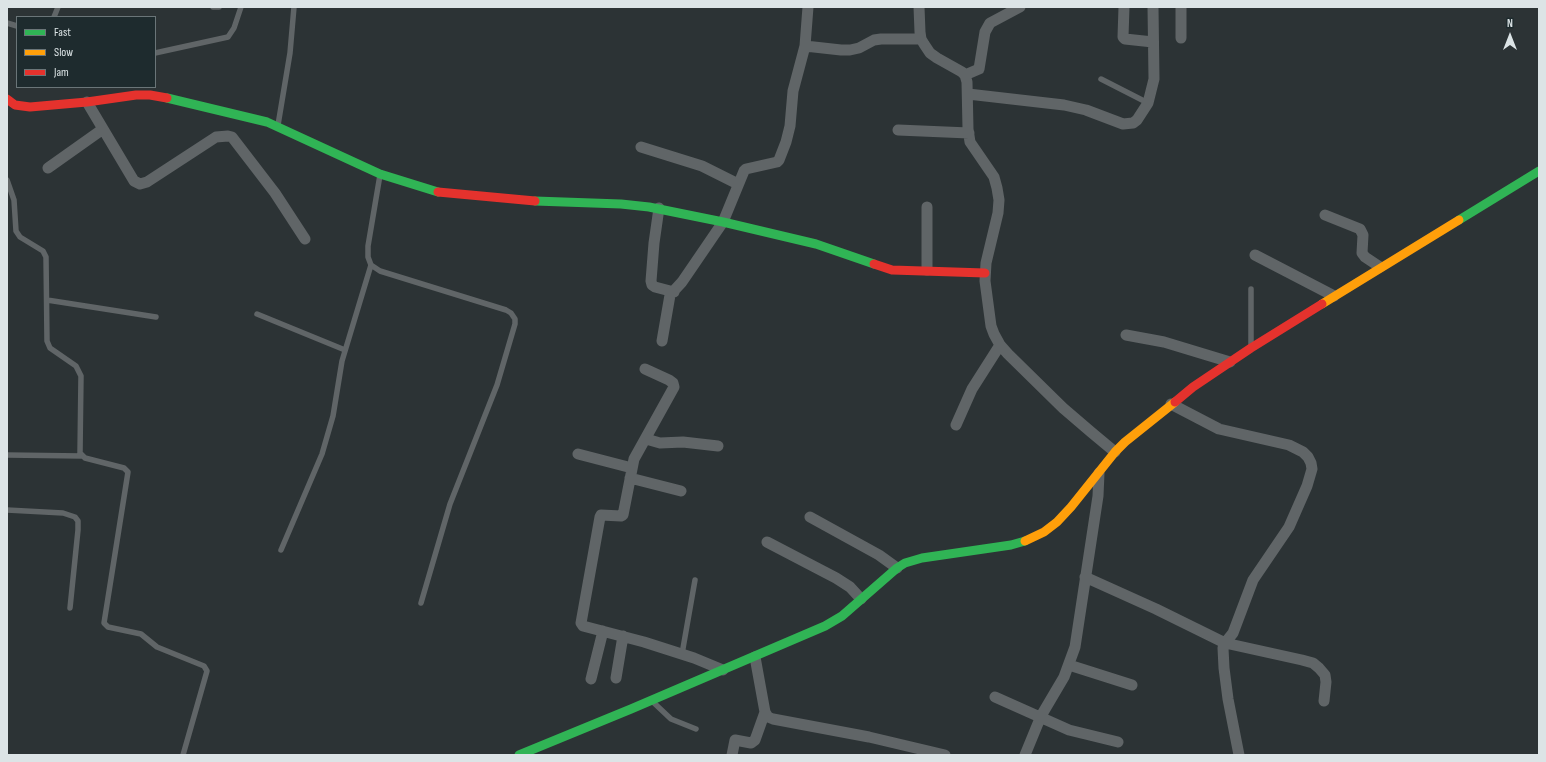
<!DOCTYPE html>
<style>
body{margin:0}
#map{position:relative;width:1546px;height:762px;overflow:hidden;background:#2c3335;font-family:"Sofia Sans Condensed",sans-serif}
canvas{display:block}
.frame{position:absolute;inset:0;border:8px solid #dce4e6;pointer-events:none}
.legend{position:absolute;left:16px;top:16px;width:140px;height:72px;box-sizing:border-box;background:#1e2b2e;border:1px solid #6a7578;margin:0;padding:5px 7px;list-style:none;font-size:12px;color:#dce4e6}
.legend li{display:flex;align-items:center;gap:8px;height:20px}
.legend b{width:20px;border:1px solid #6a7578}
.north{position:absolute;left:1490px;top:16px;width:40px;height:40px;-webkit-text-stroke:3px #1e2b2e;paint-order:stroke;rotate:0deg;font-size:11px;font-weight:700;line-height:16px;text-align:center;color:#dce4e6}
.north::after{content:'';display:block;margin:auto;width:14px;height:18px;background:#dce4e6;clip-path:polygon(50% 0,100% 100%,50% 72%,0 100%)}
</style>
<div id="map">
<canvas width="1546" height="762"></canvas>
<div class="frame"></div>
<ul class="legend">
<li><b style="height:5px;background:#30b455"></b>Fast</li>
<li><b style="height:5px;background:#ff9f0a"></b>Slow</li>
<li><b style="height:5px;background:#e5322d"></b>Jam</li>
</ul>
<div class="north">N</div>
</div>
<script>
const ctx = document.querySelector('canvas').getContext('2d');
ctx.lineJoin = 'round';
function poly(rows) {
  const path = new Path2D();
  for (const r of rows) {
    path.moveTo(r[0], r[1]);
    for (let i = 2; i < r.length; i += 2) path.lineTo(r[i], r[i + 1]);
  }
  return path;
}
function strokePath(path, color, width, dash) {
  ctx.strokeStyle = color;
  ctx.lineWidth = width;
  ctx.lineCap = dash ? 'butt' : 'round';
  ctx.setLineDash(dash || []);
  ctx.stroke(path);
}
strokePath(poly([
 [213,7,219,7],
 [54,17,58,7],
 [7,23,17,26],
 [155,53,228,37,234,28,241,7],
 [1101,79,1148,103],
 [278,125,290,53,294,7],
 [380,175,368,246,368,257,371,265,380,271,506,310,511,313,515,319,515,324,497,385,450,504,421,603],
 [7,180,14,200,16,231,20,237,43,251,46,257,47,341,50,348,76,366,81,376,80,453,85,458,124,468,128,472,104,623,108,627,141,634,157,647,204,666,207,671,183,755],
 [1251,289,1251,345],
 [47,300,156,317],
 [257,314,345,350],
 [7,455,82,456],
 [7,510,63,513,75,517,78,521,78,530,70,608],
 [281,550,322,454,333,416,342,361,371,265],
 [682,654,695,580],
 [653,702,671,719,696,729]
]), '#606567', 5.5);
strokePath(poly([
 [919,7,920,32,921,39,924,44,930,53,937,58,962,72,965,75,967,82,968,129,970,142,994,177,997,188,999,200,998,213,986,263,985,281,991,326,994,334,1000,345,1008,354,1063,408,1091,432,1115,452],
 [1124,7,1123,37,1125,39,1153,42],
 [1181,7,1181,38],
 [805,46,841,50,850,50,859,48,874,40,881,39,921,39],
 [965,75,979,69,985,32,990,23,1020,7],
 [968,94,1064,105,1086,110,1123,124,1133,123,1137,120,1148,103,1154,79,1153,7],
 [87,102,134,181,140,184,147,182,216,137,228,136,232,137,275,193,305,239],
 [898,130,969,133],
 [641,147,702,166,738,184],
 [48,168,103,129],
 [659,208,654,243,651,281,652,285,655,287,674,292],
 [1325,215,1360,229,1363,235,1362,253,1365,257,1380,267],
 [1255,255,1334,296],
 [927,270,927,207],
 [1126,335,1164,342,1230,362],
 [662,341,670,295,682,282,723,222,744,171,746,169,777,162,779,160,786,142,790,126,793,91,805,46,808,7],
 [645,369,669,380,673,383,674,387,634,459,623,515,621,516,601,515,600,517,581,623,583,626,644,642,694,658,723,670],
 [1171,404,1219,429,1289,445,1303,452,1308,457,1311,463,1312,469,1307,486,1289,527,1253,580,1233,633,1225,643,1223,648,1224,668,1228,699,1239,755],
 [956,425,972,389,1000,345],
 [646,439,660,443,683,442,718,446],
 [578,454,632,468],
 [630,478,681,491],
 [810,517,879,555,897,568],
 [767,542,836,578,850,587,861,599],
 [1085,577,1156,609,1225,643,1302,660,1313,663,1319,668,1325,675,1326,682,1324,701],
 [755,657,765,712,768,717,773,719,869,737,945,755],
 [1069,665,1132,685],
 [616,678,623,636],
 [591,679,603,631],
 [995,697,1069,730,1118,742],
 [732,755,735,740,751,743,755,740,765,712],
 [1025,755,1041,716,1064,677,1075,647,1098,496,1099,473]
]), '#606567', 11);
strokePath(poly([
 [167,98,267,122,380,174,438,192],
 [535,201,621,204,649,207,723,222,816,244,874,264],
 [1459,220,1539,171],
 [519,755,631,709,825,626,842,616,897,568,905,563,922,558,1011,545,1025,541]
]), '#30b455', 9);
strokePath(poly([
 [1322,304,1459,220],
 [1025,541,1044,532,1057,522,1071,507,1115,452,1125,442,1175,402]
]), '#ff9f0a', 9);
strokePath(poly([
 [7,99,15,105,30,107,87,102,136,95,150,95,167,98],
 [438,192,535,201],
 [874,264,892,270,985,273],
 [1175,402,1193,387,1251,348,1322,304]
]), '#e5322d', 9);
</script>
